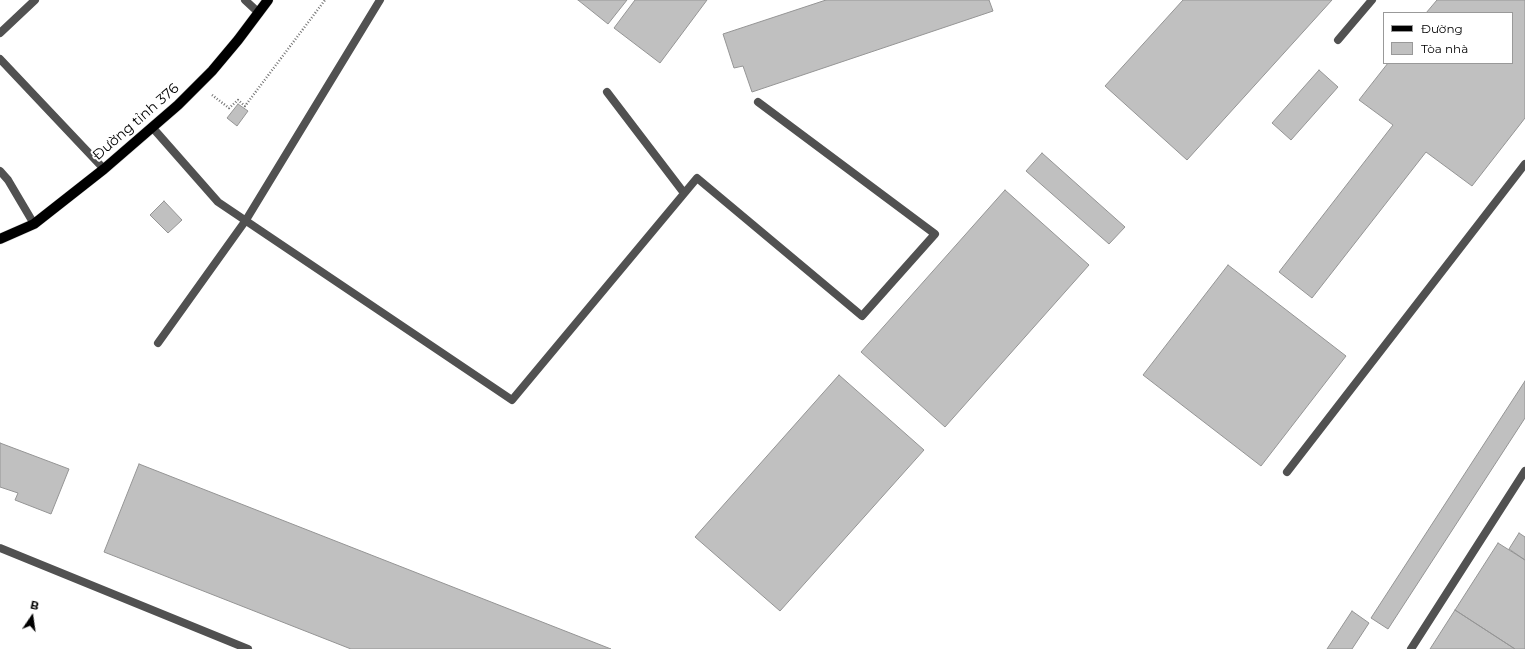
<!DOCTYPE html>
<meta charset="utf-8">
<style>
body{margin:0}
#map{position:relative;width:1525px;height:649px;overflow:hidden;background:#fff;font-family:Montserrat,sans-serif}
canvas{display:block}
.legend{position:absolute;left:1383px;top:12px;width:130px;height:52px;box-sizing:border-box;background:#fff;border:1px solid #999;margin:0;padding:5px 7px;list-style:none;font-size:12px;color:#000}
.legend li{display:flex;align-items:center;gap:8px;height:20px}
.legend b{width:20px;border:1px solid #999}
.north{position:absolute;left:12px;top:597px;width:40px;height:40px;-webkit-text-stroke:3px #fff;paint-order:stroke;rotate:13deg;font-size:11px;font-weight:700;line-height:16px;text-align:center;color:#000}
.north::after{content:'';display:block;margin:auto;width:14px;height:18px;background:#000;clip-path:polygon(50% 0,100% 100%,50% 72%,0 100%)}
</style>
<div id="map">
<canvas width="1525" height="649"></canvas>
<ul class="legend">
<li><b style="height:5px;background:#000"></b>Đường</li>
<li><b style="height:11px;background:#c0c0c0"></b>Tòa nhà</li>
</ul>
<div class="north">B</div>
</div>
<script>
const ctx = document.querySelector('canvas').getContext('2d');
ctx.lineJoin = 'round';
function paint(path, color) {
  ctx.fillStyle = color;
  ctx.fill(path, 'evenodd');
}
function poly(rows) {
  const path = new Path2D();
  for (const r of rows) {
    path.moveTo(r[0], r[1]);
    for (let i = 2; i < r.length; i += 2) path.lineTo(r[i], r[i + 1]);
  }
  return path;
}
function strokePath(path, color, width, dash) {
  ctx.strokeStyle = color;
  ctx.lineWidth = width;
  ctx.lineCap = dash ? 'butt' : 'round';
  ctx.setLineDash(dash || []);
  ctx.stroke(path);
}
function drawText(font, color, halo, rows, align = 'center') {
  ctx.font = font + ' Montserrat,sans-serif';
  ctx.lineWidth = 4;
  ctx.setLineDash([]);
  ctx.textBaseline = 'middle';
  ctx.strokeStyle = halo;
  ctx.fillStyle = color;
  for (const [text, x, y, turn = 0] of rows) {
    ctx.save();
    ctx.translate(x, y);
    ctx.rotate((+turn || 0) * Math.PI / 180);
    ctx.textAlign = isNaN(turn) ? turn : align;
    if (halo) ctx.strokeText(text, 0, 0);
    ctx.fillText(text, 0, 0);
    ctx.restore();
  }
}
const building = poly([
 [578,0,627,0,608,24,578,0],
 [635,0,707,0,660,63,614,28,635,0],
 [826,0,989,0,993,11,752,92,743,66,734,68,723,34,826,0],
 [1183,0,1332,0,1187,160,1105,86,1183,0],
 [1437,0,1525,0,1525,118,1472,186,1426,152,1312,298,1279,272,1393,125,1359,100,1388,63,1512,63,1512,13,1426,13,1437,0],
 [1319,70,1338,87,1291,140,1272,123,1319,70],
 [238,104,248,111,237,126,227,118,238,104],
 [1042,153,1125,227,1109,244,1026,171,1042,153],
 [1005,190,1089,265,945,427,861,352,1005,190],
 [164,201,182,220,168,233,150,215,164,201],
 [1228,265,1346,356,1261,466,1143,375,1228,265],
 [839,375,924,450,780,611,695,537,839,375],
 [1525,381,1525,418,1388,629,1371,618,1525,381],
 [0,443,69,469,51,514,15,500,18,493,0,487,0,443],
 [139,464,611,649,351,649,104,552,139,464],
 [1519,533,1525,537,1525,560,1509,549,1519,533],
 [1498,543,1525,560,1525,649,1515,649,1455,610,1498,543],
 [1455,610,1515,649,1430,649,1455,610],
 [1352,611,1369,623,1352,649,1327,649,1352,611]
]);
paint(building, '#c0c0c0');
strokePath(building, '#959595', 1);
const primary = poly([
 [0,239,34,224,104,169,178,105,212,71,238,40,268,0]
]);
strokePath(primary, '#dbdbdb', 11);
strokePath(poly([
 [212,95,229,108,238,100,245,106,325,0]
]), '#737373', 2.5, [1, 2]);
strokePath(poly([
 [245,0,259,13],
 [0,33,35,0],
 [1338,40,1372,0],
 [0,59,104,169],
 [607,92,684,193],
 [152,127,218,202,512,400,697,178,862,316,935,234,758,102],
 [0,171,8,180,34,224],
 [158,343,246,220,380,0],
 [1287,472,1525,164],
 [0,548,248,649],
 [1411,649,1525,471]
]), '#515151', 8);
strokePath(primary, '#000', 10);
drawText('14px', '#000', '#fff', [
 ["Đường tỉnh 376",136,122,-41]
]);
</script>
